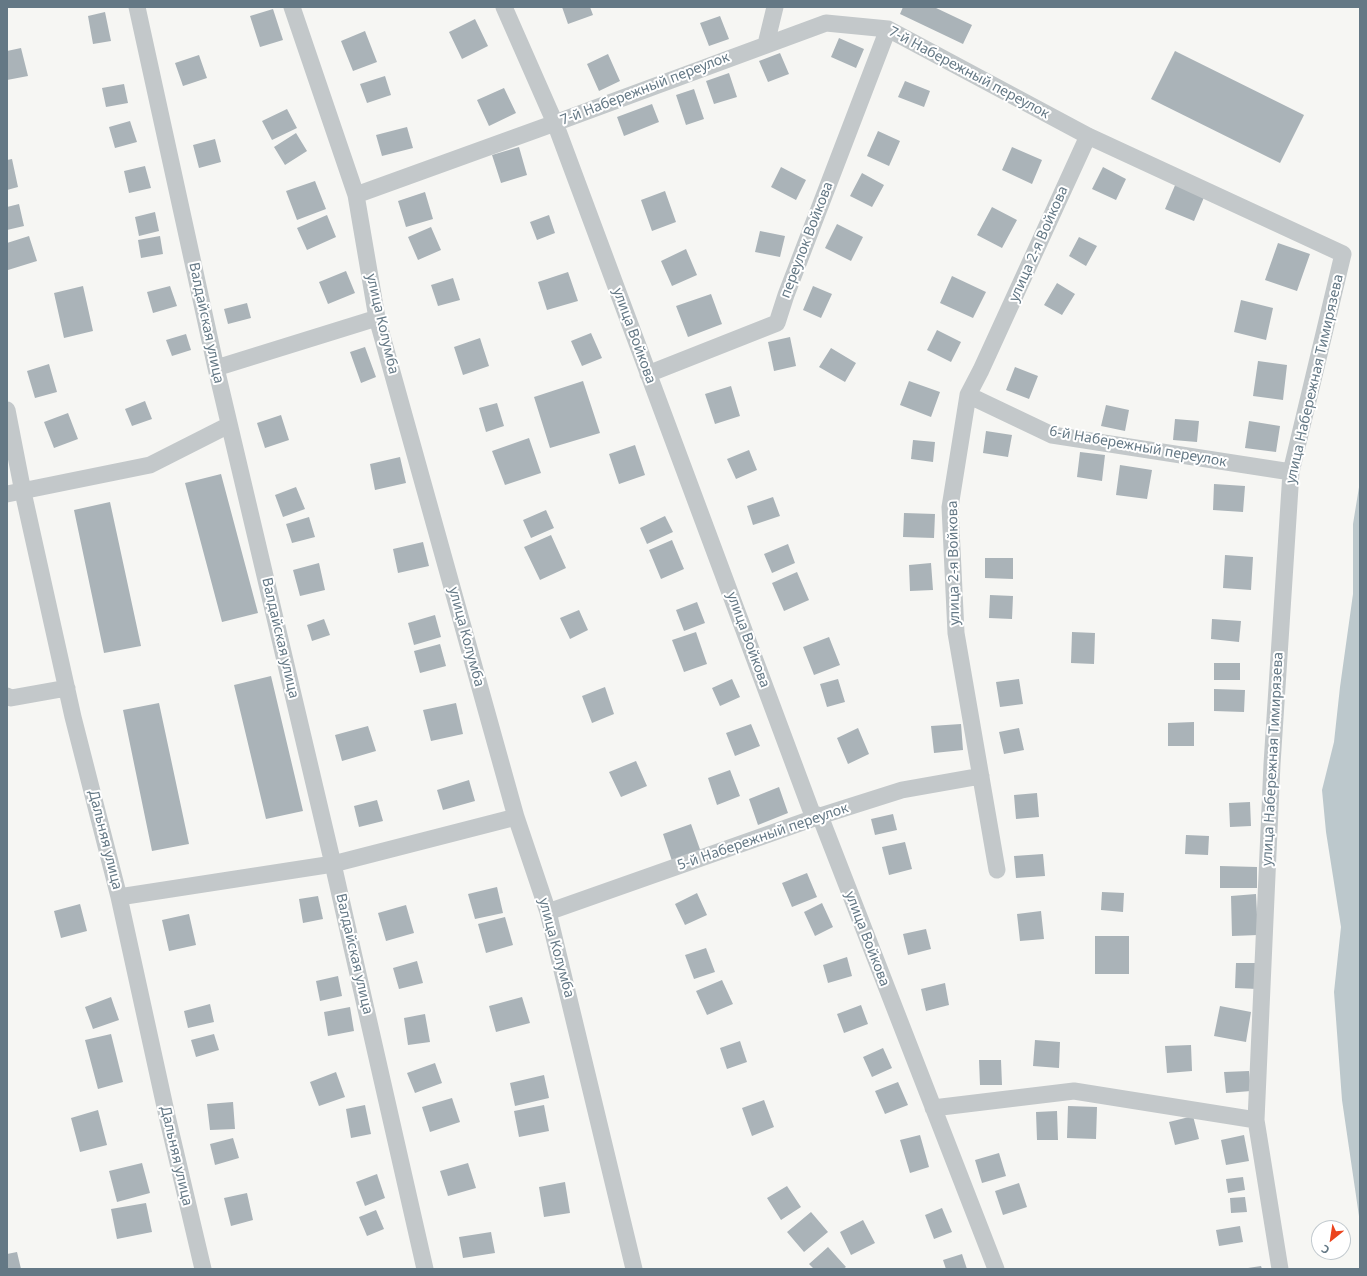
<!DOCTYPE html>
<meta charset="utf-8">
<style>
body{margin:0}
#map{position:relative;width:1367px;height:1276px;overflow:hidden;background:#f6f6f3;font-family:"Noto Sans",sans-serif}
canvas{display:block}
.frame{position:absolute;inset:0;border:8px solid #647885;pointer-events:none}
.north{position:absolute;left:1311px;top:1220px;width:40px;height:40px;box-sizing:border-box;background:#fff;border:1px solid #c1c9ce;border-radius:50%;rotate:210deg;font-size:11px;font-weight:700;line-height:16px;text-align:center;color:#647885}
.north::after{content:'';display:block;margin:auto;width:14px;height:18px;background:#eb441e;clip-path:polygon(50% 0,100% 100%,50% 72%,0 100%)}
</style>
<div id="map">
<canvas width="1367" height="1276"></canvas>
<div class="frame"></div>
<div class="north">С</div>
</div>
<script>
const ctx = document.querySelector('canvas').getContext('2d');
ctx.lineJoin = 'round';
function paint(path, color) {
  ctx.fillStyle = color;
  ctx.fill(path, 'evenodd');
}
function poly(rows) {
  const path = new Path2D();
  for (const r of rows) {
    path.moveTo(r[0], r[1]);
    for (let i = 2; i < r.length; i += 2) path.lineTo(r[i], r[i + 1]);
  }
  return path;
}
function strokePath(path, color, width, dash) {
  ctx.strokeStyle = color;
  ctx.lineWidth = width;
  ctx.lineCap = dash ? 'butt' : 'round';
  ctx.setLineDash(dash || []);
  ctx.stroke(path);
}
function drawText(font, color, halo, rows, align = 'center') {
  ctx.font = font + ' "Noto Sans",sans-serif';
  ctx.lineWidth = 4;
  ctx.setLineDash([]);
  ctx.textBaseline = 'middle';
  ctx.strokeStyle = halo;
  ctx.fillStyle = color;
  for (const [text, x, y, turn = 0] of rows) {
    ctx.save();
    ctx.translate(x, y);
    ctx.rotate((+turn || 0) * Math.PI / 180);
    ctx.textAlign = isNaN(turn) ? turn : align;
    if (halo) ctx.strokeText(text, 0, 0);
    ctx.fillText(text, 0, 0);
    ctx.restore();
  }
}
paint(poly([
 [1360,481,1360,1223,1342,1100,1334,992,1341,927,1326,832,1322,790,1334,742,1340,687,1353,594,1353,524]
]), '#bcc8cc');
paint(poly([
 [562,7,590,7,593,15,568,24],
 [903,7,934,7,972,25,963,44,900,14],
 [273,9,283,40,260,47,250,16],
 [105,12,111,41,93,44,88,16],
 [720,16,729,39,709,46,700,23],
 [475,19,488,46,462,59,449,32],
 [365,31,377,62,353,71,341,41],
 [839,38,864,49,856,68,831,57],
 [21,48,28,76,7,80,7,51],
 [1175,51,1304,115,1280,163,1151,99],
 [780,53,789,74,768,82,759,61],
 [608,54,620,81,599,91,587,64],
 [199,55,207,78,183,86,175,63],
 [729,73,737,97,714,104,706,81],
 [385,76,391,95,367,103,360,84],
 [905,81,930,91,924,107,898,97],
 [124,84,128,103,106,107,102,88],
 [504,88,516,113,489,126,477,100],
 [694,89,704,119,686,125,676,95],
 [652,104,659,122,624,136,617,117],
 [287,109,297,128,272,140,262,121],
 [130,121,137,142,115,148,109,127],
 [407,127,413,148,382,156,376,135],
 [878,131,900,141,889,166,867,156],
 [296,133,307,151,285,165,274,147],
 [215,139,221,162,199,168,193,145],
 [519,147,527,175,501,183,492,155],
 [1012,147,1042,160,1032,184,1002,170],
 [12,159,18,187,7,190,7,160],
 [145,166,151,188,129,193,124,171],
 [781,167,806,180,796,200,771,187],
 [1103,167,1126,179,1116,200,1092,189],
 [862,173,884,185,872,207,850,196],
 [315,181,326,209,297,220,286,191],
 [1176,183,1205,195,1194,221,1165,209],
 [665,191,676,222,652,231,641,200],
 [425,192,433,219,406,227,398,201],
 [19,204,24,226,7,230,7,207],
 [992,207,1017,220,1002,248,977,235],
 [155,212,159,231,139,236,135,217],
 [327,215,336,237,307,250,297,228],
 [549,215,555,233,537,240,530,222],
 [837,224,863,237,851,261,825,248],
 [431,227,441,250,418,260,408,237],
 [760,231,785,236,780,257,755,252],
 [29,236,37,261,8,270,7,266,7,243],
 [160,236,163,254,141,258,138,240],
 [1079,237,1097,246,1086,266,1069,256],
 [1278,243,1310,254,1297,291,1265,280],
 [686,249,697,275,672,286,661,261],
 [346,271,355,293,328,304,319,282],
 [568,272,578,301,547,310,538,282],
 [952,276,986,292,973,318,940,303],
 [453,278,460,300,438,306,431,285],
 [1057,283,1075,294,1062,315,1044,305],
 [83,286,93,331,64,338,54,293],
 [170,286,177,306,153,313,147,292],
 [813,286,832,294,821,318,803,310],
 [711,294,722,324,688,337,676,306],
 [1241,300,1273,308,1266,340,1234,332],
 [247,303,251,318,228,324,224,309],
 [937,330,961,342,951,362,927,350],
 [591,333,602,358,582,366,571,341],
 [186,334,191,350,172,356,166,340],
 [790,337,796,366,774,371,768,342],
 [480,338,489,366,463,375,454,347],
 [365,347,376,377,361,383,350,352],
 [831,348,856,363,845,382,819,367],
 [1258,361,1287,365,1283,400,1253,396],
 [49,364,57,392,35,398,27,371],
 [1015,367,1038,376,1029,399,1006,390],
 [583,381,600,433,550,448,534,397],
 [909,381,940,392,931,417,900,405],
 [731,386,740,416,715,424,705,394],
 [145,401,152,419,132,426,125,409],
 [497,403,504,426,486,432,479,408],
 [1106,405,1129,410,1125,431,1101,426],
 [68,413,78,439,54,448,44,422],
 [281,415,289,440,265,448,257,423],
 [1175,419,1199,421,1197,442,1173,440],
 [1249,421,1280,426,1276,452,1245,448],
 [986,431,1012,435,1008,457,983,453],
 [529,438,541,473,505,485,492,451],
 [913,440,935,442,933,462,911,459],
 [635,445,645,475,619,484,609,454],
 [749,450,757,470,736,479,727,459],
 [1080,452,1105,455,1102,481,1077,477],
 [400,457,406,483,375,490,370,464],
 [1120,465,1152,470,1147,499,1116,495],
 [221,474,258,613,222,622,185,483],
 [1214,484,1245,486,1243,512,1213,510],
 [296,487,305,509,283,517,275,495],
 [773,497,780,516,753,525,747,506],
 [110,502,141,646,104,653,74,510],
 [546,510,554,528,531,538,523,520],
 [904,513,935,514,934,538,903,537],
 [665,516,673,532,647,544,640,528],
 [309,517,315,537,292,543,286,524],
 [551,535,566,568,540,580,524,547],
 [672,540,684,569,661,579,649,550],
 [423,542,429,566,398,573,393,549],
 [788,544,795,563,772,573,764,554],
 [1225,555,1253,557,1251,590,1223,588],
 [985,558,1013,558,1013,579,985,578],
 [319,563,325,590,300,596,293,570],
 [931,563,933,590,910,591,909,565],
 [797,572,809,600,784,611,772,583],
 [990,595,1013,596,1012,619,989,618],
 [697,602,705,623,684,631,676,610],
 [579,610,588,630,570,639,560,618],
 [435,615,441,637,414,645,408,623],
 [324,619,330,635,312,641,307,625],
 [1212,619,1241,621,1239,642,1211,639],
 [696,632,707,664,684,672,672,640],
 [1072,632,1095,633,1094,664,1071,663],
 [829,637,840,665,814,675,803,647],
 [440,644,446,666,420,673,414,651],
 [1214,663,1240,663,1240,680,1214,680],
 [271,676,303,811,266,819,234,685],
 [732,679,740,697,720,706,712,688],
 [838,679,845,702,827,707,820,684],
 [1019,679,1023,704,1000,707,996,682],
 [605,687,614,714,592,723,582,696],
 [1214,689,1245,690,1244,712,1214,711],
 [159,703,189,844,152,851,123,710],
 [456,703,463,734,431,741,423,710],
 [1194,722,1194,746,1168,746,1168,723],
 [751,724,760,746,735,756,726,733],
 [961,724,963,750,934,753,931,726],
 [368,726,376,751,342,761,335,735],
 [858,728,869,754,848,764,837,738],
 [1019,728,1024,750,1004,754,999,732],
 [636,761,647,786,621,797,609,772],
 [730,770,740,796,717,805,708,778],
 [469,780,475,801,443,810,437,790],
 [779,787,788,813,758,825,749,799],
 [1037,793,1039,817,1016,819,1014,795],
 [377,800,383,821,359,827,354,806],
 [1250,802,1251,826,1230,827,1229,803],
 [893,814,897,830,875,835,871,819],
 [691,824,702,855,673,864,663,834],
 [1186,835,1209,836,1208,855,1185,854],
 [905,842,912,869,889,875,882,847],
 [1043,854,1045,876,1016,878,1014,856],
 [1220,866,1257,867,1257,888,1220,888],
 [807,873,817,897,792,907,782,883],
 [497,887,503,913,475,919,468,894],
 [1102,892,1124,893,1123,912,1101,910],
 [697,893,707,915,685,925,675,904],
 [1256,894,1258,935,1232,936,1231,896],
 [318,896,323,919,303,923,299,899],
 [822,903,833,927,815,936,804,912],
 [80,904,87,931,61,938,54,911],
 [406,905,414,933,386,941,378,913],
 [1041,911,1044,939,1020,941,1017,914],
 [189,914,196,945,169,951,162,920],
 [505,917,513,945,486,953,478,924],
 [926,929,931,949,908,955,903,934],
 [1095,936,1129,936,1129,974,1095,974],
 [706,948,715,972,694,979,685,955],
 [847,957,852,976,828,983,823,965],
 [417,961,423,983,399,989,393,968],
 [1236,963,1258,963,1257,989,1235,988],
 [338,976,342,996,320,1001,316,981],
 [722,980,733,1004,707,1015,696,991],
 [945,983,949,1005,926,1011,921,989],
 [111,997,119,1020,93,1029,85,1007],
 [522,997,530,1023,496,1032,489,1006],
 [210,1004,214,1022,188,1028,184,1011],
 [861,1005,868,1024,844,1033,837,1014],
 [1220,1006,1251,1012,1246,1042,1214,1036],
 [350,1007,354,1031,328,1036,324,1012],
 [425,1014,430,1042,408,1045,404,1018],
 [111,1034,123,1082,98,1089,85,1040],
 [214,1034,219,1050,196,1057,191,1040],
 [1035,1040,1060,1042,1059,1068,1033,1066],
 [740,1041,747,1062,727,1069,720,1048],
 [1191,1045,1192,1071,1167,1073,1165,1046],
 [883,1048,892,1068,872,1077,863,1057],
 [979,1060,1001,1060,1002,1085,980,1085],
 [435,1063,442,1083,415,1093,407,1073],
 [1249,1071,1251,1091,1226,1093,1224,1072],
 [336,1072,345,1097,319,1106,310,1082],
 [544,1075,549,1098,515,1106,510,1083],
 [898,1082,908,1105,885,1114,875,1091],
 [452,1098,460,1122,430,1132,422,1107],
 [764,1100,774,1127,752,1136,742,1108],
 [233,1102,235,1129,210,1130,207,1104],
 [365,1105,371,1134,351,1138,346,1109],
 [544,1105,549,1131,519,1137,514,1111],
 [1068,1106,1097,1107,1096,1139,1067,1138],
 [98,1110,107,1145,80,1152,71,1118],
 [1057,1111,1058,1140,1037,1140,1036,1112],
 [1193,1116,1199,1139,1175,1145,1169,1122],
 [920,1135,929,1167,910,1173,900,1140],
 [1244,1135,1249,1161,1226,1165,1221,1140],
 [233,1138,239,1158,215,1165,210,1144],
 [999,1153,1006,1176,982,1183,975,1160],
 [142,1163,150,1193,117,1202,109,1171],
 [468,1163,476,1188,448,1196,440,1171],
 [377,1174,385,1198,365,1206,356,1182],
 [1243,1177,1245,1190,1228,1193,1226,1179],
 [565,1182,570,1213,544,1217,539,1187],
 [1019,1183,1027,1207,1003,1215,995,1191],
 [787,1186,801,1207,781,1220,767,1198],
 [247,1193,253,1220,231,1226,224,1198],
 [1245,1197,1247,1212,1231,1213,1230,1198],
 [146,1203,152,1232,117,1239,111,1209],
 [942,1208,952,1232,934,1239,925,1215],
 [376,1210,384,1229,367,1236,359,1217],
 [811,1212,828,1232,804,1252,787,1232],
 [863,1220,875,1243,851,1255,840,1232],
 [1240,1226,1243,1242,1219,1246,1216,1230],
 [491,1232,495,1253,463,1258,459,1237],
 [828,1247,846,1267,843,1269,814,1269,809,1264],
 [17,1252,21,1269,7,1269,7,1254],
 [962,1254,967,1269,946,1269,943,1260],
 [1261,1266,1262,1269,1248,1269,1248,1268]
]), '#aab3b8');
strokePath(poly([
 [137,7,216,368,333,864,425,1269],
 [292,7,356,195,377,318,516,817,548,912,634,1269],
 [504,7,555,123,812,813,820,816,996,1269],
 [766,44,775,7],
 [356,195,555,123,826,23,888,29,1088,136,1343,254,1291,472,1272,764,1256,1120,1280,1269],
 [216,368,377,318],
 [648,374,777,323,786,295,888,29],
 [968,395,1052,435,1291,472],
 [7,410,23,492,73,717,119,897,167,1116,203,1269],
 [7,494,150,465,229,425],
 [7,696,11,698,67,688],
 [997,870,956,633,950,507,968,395,981,370,1088,136],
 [119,897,333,864,516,817],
 [548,912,820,816,902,790,981,776],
 [933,1108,1074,1091,1256,1120]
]), '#c3c8ca', 17);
drawText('14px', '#647885', '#fff', [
 ["7-й Набережный переулок",969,73,28],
 ["7-й Набережный переулок",645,89,-21],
 ["переулок Войкова",807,240,-69],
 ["улица 2-я Войкова",1039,244,-66],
 ["Валдайская улица",206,323,78],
 ["улица Колумба",382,324,77],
 ["улица Войкова",634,336,70],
 ["улица Набережная Тимирязева",1315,379,-77],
 ["6-й Набережный переулок",1138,447,10],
 ["улица 2-я Войкова",954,563,-91],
 ["улица Колумба",466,637,75],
 ["Валдайская улица",280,638,77],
 ["улица Войкова",748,640,70],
 ["улица Набережная Тимирязева",1273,759,-87],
 ["5-й Набережный переулок",763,837,-19],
 ["Дальняя улица",105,840,76],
 ["улица Войкова",867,939,69],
 ["улица Колумба",556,948,75],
 ["Валдайская улица",354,954,77],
 ["Дальняя улица",176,1156,77]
]);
</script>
